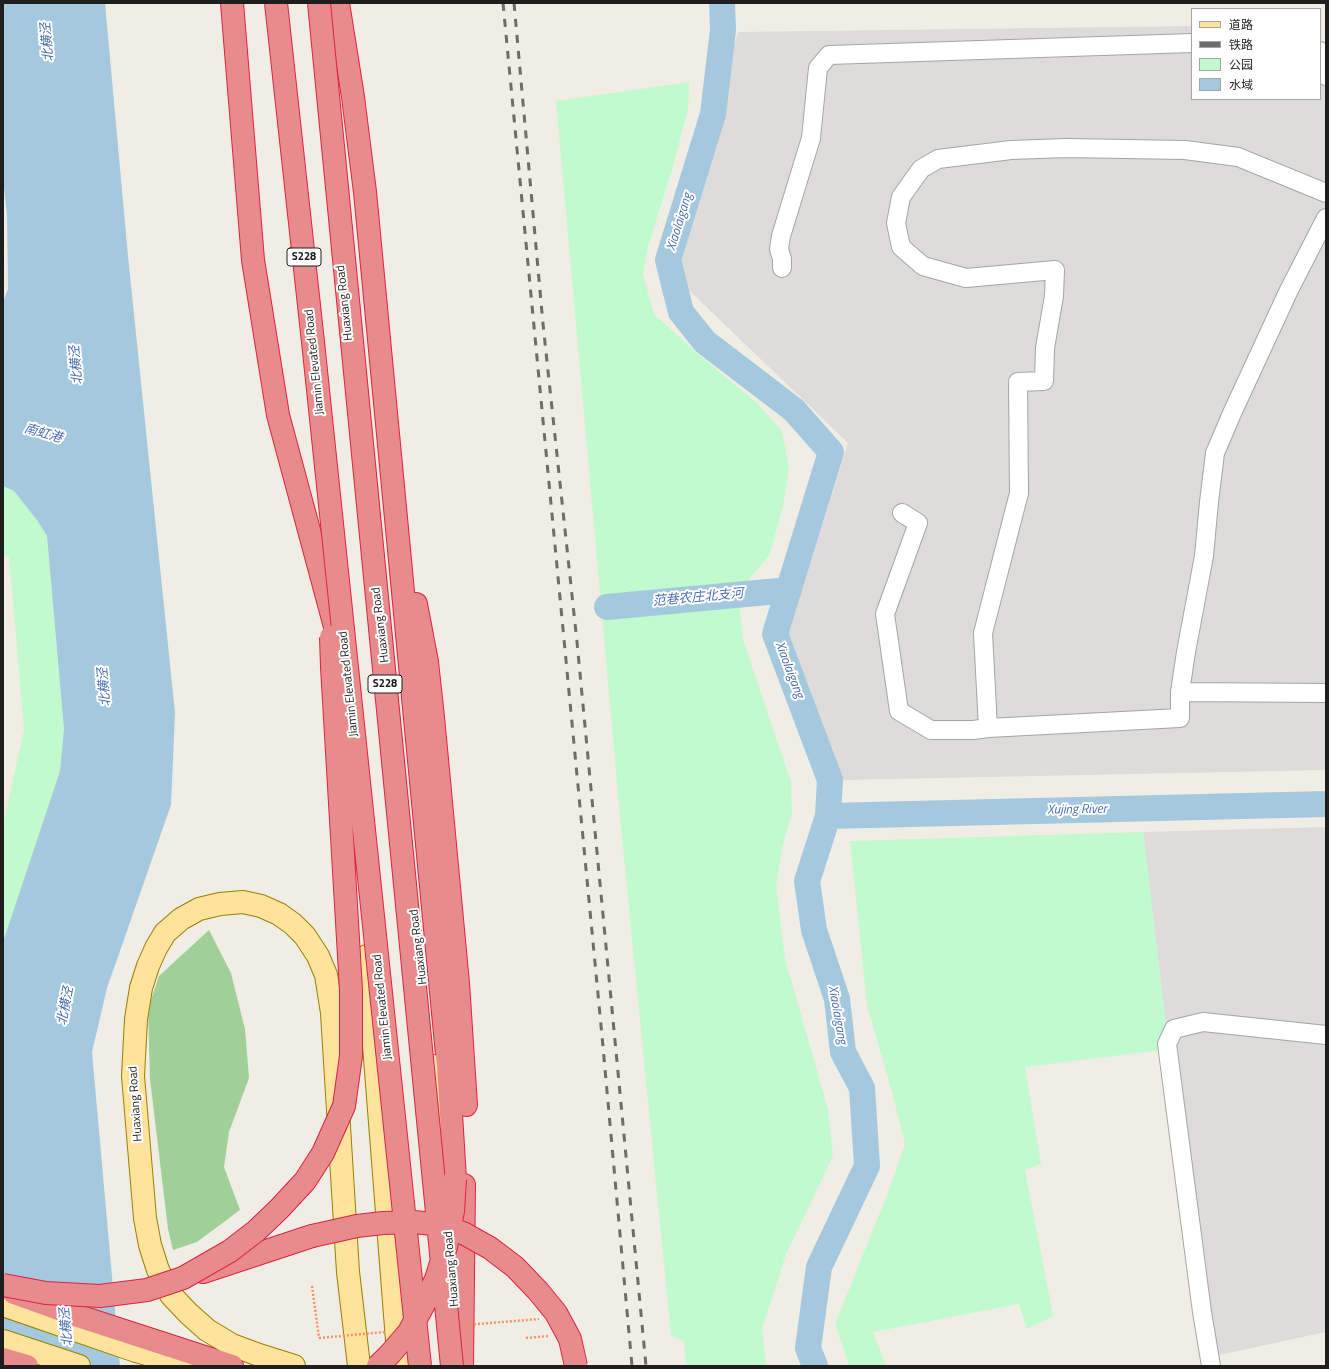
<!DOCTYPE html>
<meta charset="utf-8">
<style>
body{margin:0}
#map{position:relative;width:1329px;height:1369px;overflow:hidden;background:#f0eee4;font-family:"Titillium Web","Noto Sans SC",sans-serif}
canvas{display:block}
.frame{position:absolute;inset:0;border:4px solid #1e1e1e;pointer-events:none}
.legend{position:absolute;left:1191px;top:8px;width:130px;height:92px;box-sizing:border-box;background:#fff;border:1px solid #a5a5a5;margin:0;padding:5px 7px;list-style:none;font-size:12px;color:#1e1e1e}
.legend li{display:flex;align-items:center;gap:8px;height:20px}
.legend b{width:20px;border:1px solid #a5a5a5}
</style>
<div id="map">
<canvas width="1329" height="1369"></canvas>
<div class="frame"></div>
<ul class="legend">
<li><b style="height:5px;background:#fde39c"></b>道路</li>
<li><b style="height:5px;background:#6c6c6c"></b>铁路</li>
<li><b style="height:11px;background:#c1face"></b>公园</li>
<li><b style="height:11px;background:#a4c8de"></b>水域</li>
</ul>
</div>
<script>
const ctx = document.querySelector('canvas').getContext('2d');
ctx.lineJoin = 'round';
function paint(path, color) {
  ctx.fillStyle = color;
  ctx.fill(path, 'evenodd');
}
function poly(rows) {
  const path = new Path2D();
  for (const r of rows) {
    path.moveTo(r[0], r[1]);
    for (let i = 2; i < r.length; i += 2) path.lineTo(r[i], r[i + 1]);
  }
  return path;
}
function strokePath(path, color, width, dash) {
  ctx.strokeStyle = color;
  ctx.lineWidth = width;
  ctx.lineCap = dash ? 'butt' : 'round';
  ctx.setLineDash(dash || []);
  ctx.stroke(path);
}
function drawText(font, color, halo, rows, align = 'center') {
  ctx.font = font + ' "Titillium Web","Noto Sans SC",sans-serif';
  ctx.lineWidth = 4;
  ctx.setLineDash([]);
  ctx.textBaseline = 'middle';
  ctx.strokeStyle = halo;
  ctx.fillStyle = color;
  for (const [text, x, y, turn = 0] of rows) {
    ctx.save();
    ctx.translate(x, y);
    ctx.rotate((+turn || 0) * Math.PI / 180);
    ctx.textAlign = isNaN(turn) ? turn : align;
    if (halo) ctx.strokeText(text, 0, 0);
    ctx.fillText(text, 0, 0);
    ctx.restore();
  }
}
paint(poly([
 [1192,26,1192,99,1320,99,1320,37,1326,83,1326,770,843,780,788,635,848,443,671,273,738,32],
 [1326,827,1326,1332,1205,1358,1143,832]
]), '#dddcdb');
paint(poly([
 [209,930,231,973,245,1029,249,1078,229,1132,224,1167,240,1210,197,1242,173,1250,168,1229,150,1079,148,1009,159,976]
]), '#a0d098');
paint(poly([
 [689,82,688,109,672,170,648,246,643,274,654,314,699,355,758,404,782,431,789,468,783,506,769,556,747,581,740,610,743,640,791,782,792,813,783,844,776,886,785,958,828,1109,833,1156,786,1254,762,1328,766,1366,686,1366,684,1341,671,1336,620,817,556,101],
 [3,486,14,491,37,520,47,536,64,729,60,771,3,942,3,826,24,729,9,557,3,554],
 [1143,832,1169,1049,1025,1067,1041,1164,1025,1170,1053,1316,1027,1329,1019,1304,873,1332,886,1366,849,1366,835,1324,887,1195,905,1144,892,1092,867,1005,850,841]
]), '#c1face');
paint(poly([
 [3,3,105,3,128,256,175,713,171,805,107,988,92,1052,120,1366,8,1366,3,1315,3,942,60,771,64,729,47,536,37,520,14,491,3,486,3,302,8,289,7,215,3,179]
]), '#a4c8de');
strokePath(poly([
 [722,3,723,30,713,114,668,260,681,312,705,342,794,410,831,452,775,634,830,780,828,816,807,881,814,930,837,999,843,1052,862,1088,867,1166,819,1267,808,1348,815,1366],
 [607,607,789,590],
 [828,816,1326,804]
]), '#a4c8de', 26);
const minor = poly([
 [1320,51,1324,55,1326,76],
 [782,268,782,259,779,249,781,236,811,138,818,68,829,55,1192,43],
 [902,513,918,523,885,614,899,711,931,730,973,730,988,728,983,633,1019,493,1018,382,1044,381,1045,348,1054,296,1055,270,966,278,923,266,901,247,896,223,901,197,921,169,938,159,1011,150,1066,148,1185,150,1238,157,1326,193],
 [1180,692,1326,693],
 [988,728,1180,718,1180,692,1186,652,1204,556,1209,502,1215,453,1233,411,1289,290,1326,218],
 [1211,1366,1202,1312,1167,1044,1174,1029,1203,1022,1326,1035]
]);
const major = poly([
 [367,956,399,1366],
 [433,1066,444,1163],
 [3,1305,136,1351,188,1366],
 [3,1341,79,1366],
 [294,1366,259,1355,232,1345,207,1330,188,1313,171,1295,158,1270,150,1245,145,1218,133,1076,136,1019,141,988,148,966,156,948,165,933,181,919,199,909,220,904,243,902,261,906,279,914,293,924,305,936,318,956,326,975,332,1013,348,1272,359,1366]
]);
const highway = poly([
 [232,3,253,260,278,415,338,638],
 [338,3,353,97,365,192,448,1065,455,1179],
 [416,604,427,662,433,717,458,983,466,1105],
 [203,1272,312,1236],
 [14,1293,75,1315,232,1366],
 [3,1359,27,1366],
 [462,1366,464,1185]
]);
strokePath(minor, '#a5a5a5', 20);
strokePath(major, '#997f00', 24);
strokePath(highway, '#de2144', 24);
strokePath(poly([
 [312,1286,319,1338],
 [526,1338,548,1336]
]), '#fc8f69', 2.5, [2, 2]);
strokePath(minor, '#fff', 18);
strokePath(major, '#fde39c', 22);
strokePath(highway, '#e88b8d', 22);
strokePath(poly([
 [503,3,602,1036,632,1366],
 [514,3,543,324,577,642,646,1366]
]), '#6c6c6c', 3, [8, 8]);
const highwayBridge = poly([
 [276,3,313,342,420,1366],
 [319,3,452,1366],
 [312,1236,357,1226,383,1223,414,1222,442,1225,465,1234,490,1248,515,1267,538,1291,556,1313,570,1339,576,1366],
 [3,1285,46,1293,100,1296,147,1290,183,1278,230,1251,256,1231,279,1209,305,1181,323,1153,344,1106,351,1056,351,990,332,667,331,637],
 [378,1366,390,1354,409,1332,424,1304,436,1279,446,1247,453,1211,455,1179]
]);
strokePath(highwayBridge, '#de2144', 24, []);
strokePath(poly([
 [466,1325,539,1319],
 [319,1338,385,1332]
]), '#fc8f69', 2.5, [2, 2]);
strokePath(highwayBridge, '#e88b8d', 22);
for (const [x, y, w] of [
 [304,257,34],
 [385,684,34]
]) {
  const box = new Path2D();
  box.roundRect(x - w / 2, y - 9, w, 18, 3);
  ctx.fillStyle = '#fff';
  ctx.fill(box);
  strokePath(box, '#1e1e1e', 1);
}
drawText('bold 11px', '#1e1e1e', null, [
 ["S228",304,257],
 ["S228",385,684]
]);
drawText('12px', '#1e1e1e', '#fff', [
 ["Huaxiang Road",345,303,-96],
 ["Jiamin Elevated Road",315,362,-96],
 ["Huaxiang Road",381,625,-97],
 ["Jiamin Elevated Road",349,684,-96],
 ["Huaxiang Road",419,947,-97],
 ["Jiamin Elevated Road",383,1007,-96],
 ["Huaxiang Road",136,1104,-94],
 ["Huaxiang Road",452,1269,-95]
]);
drawText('italic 13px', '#496cb0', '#fff', [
 ["北横泾",48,42,-95],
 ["Xiaolaigang",680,222,-73],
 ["北横泾",77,365,-95],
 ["南虹港",43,434,16],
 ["范巷农庄北支河",698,598,-5],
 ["Xiaolaigang",789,670,69],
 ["北横泾",105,687,-95],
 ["Xujing River",1077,810,-1],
 ["北横泾",66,1006,-79],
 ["Xiaolaigang",837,1015,80],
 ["北横泾",67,1327,-95]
]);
</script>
